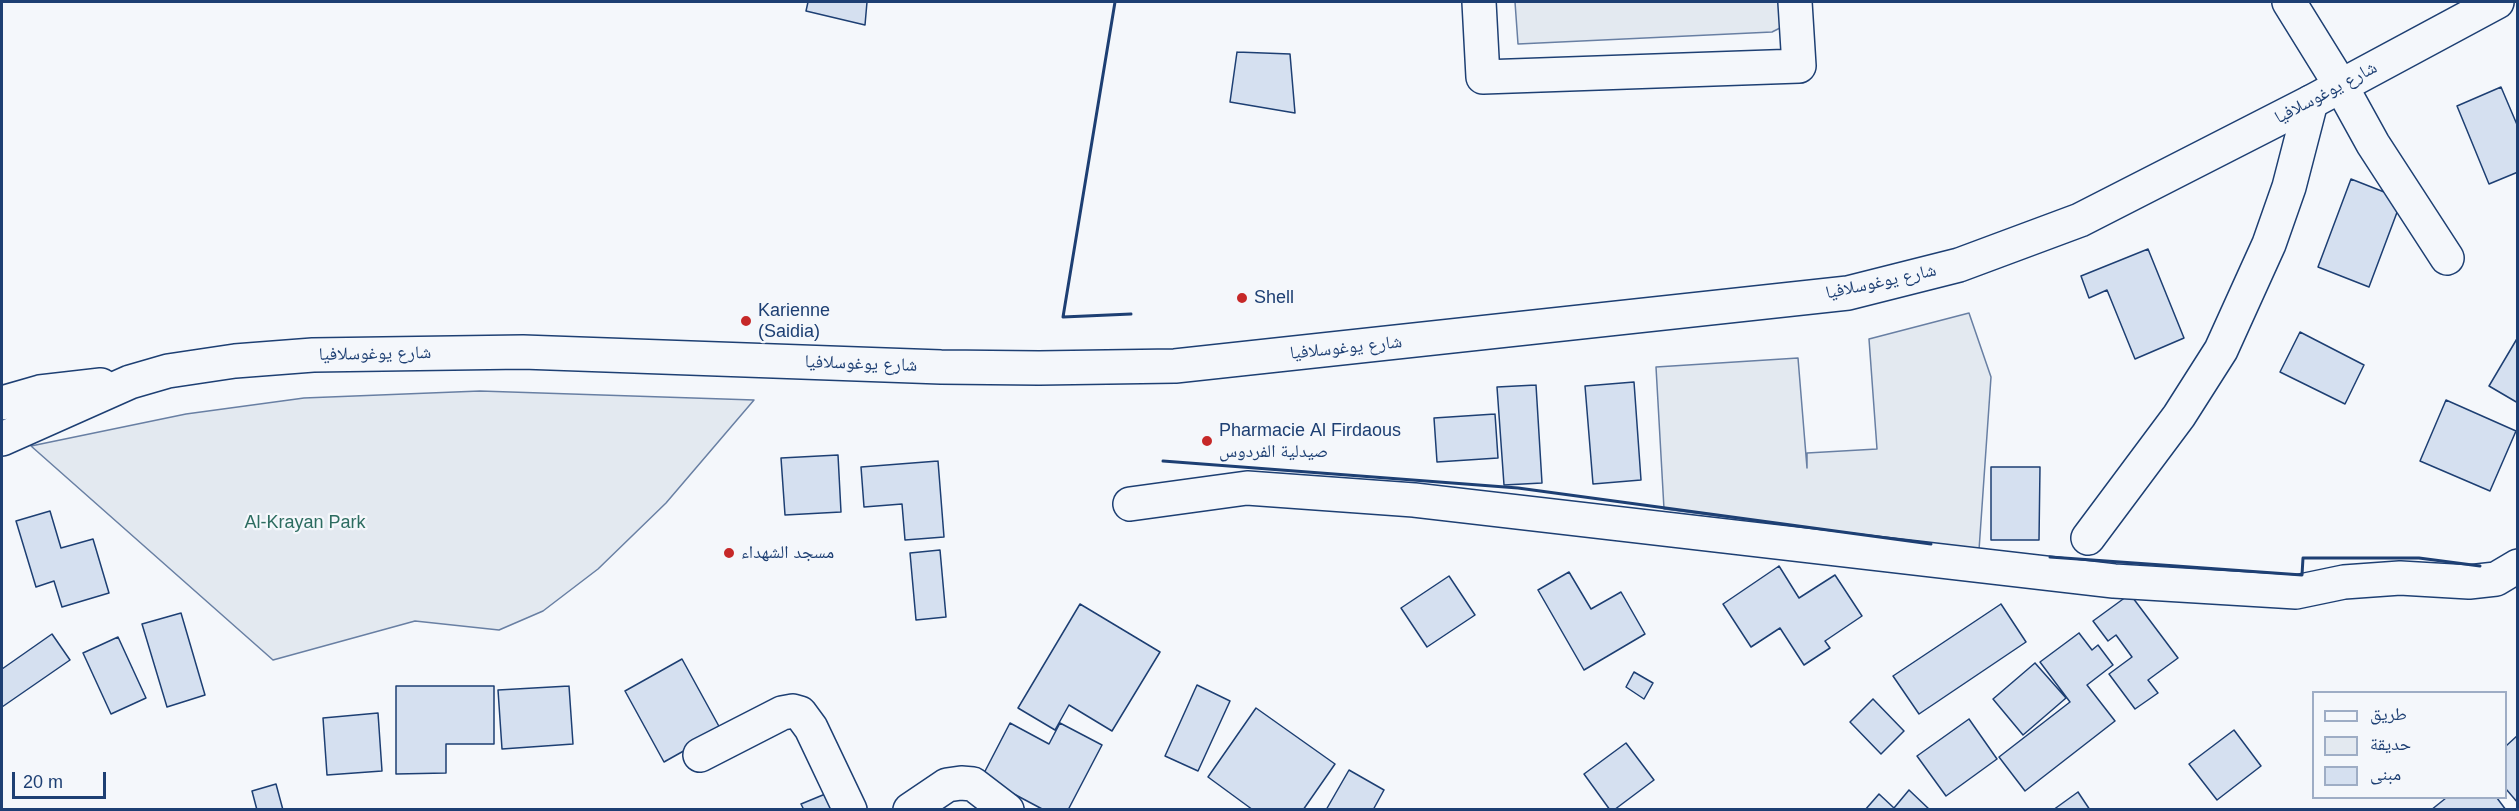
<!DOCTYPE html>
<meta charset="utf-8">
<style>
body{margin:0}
#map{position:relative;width:2519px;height:811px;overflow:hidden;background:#f4f7fb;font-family:Arial,"Noto Naskh Arabic",sans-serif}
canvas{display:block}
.frame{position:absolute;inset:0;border:3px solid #1d3f73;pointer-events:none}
.legend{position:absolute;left:2312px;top:691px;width:195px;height:108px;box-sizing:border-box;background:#f4f7fb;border:2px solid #9eadc5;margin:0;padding:8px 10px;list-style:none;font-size:18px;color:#1d3f73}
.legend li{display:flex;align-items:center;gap:12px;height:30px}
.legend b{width:30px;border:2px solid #9eadc5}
.scale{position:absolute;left:12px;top:772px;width:94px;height:27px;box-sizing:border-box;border:3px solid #1d3f73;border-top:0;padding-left:8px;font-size:18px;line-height:21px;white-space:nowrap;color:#1d3f73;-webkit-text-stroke:4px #f4f7fb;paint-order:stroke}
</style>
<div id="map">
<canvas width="2519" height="811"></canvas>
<div class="frame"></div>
<ul class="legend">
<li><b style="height:8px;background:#f4f7fb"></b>طريق</li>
<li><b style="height:16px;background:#e3e9f0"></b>حديقة</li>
<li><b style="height:16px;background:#d5e0f0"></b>مبنى</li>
</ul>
<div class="scale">20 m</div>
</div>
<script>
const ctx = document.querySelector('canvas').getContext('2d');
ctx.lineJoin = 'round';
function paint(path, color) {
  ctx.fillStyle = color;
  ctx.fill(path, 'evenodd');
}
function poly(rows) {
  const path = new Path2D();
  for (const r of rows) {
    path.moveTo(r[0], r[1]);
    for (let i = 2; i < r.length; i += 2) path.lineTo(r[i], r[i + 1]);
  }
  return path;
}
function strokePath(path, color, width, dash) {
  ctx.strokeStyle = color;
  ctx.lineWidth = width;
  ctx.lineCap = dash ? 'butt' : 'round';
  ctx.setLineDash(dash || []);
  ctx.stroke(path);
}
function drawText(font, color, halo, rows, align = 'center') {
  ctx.font = font + ' Arial,"Noto Naskh Arabic",sans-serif';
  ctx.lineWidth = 4.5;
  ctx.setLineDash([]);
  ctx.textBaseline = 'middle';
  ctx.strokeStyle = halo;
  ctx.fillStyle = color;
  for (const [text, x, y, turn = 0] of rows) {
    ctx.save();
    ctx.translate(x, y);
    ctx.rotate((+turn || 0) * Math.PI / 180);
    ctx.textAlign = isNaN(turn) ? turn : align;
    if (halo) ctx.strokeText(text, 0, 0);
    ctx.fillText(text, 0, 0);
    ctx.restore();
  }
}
const green = poly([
 [1515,2,1786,2,1786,25,1772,32,1518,44,1515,2],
 [1969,313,1991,377,1979,550,1664,509,1656,367,1798,358,1807,468,1807,453,1877,449,1869,339,1969,313],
 [480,391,754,400,666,503,598,569,543,611,499,630,415,621,273,660,31,446,186,414,304,398,480,391]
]);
paint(green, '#e3e9f0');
strokePath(green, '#687fa3', 1.5);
const building = poly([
 [808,2,867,2,865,25,806,11,808,2],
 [1237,52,1290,54,1295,113,1230,102,1237,52],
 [2501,87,2518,127,2518,172,2489,184,2457,106,2501,87],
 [2351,179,2402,199,2369,287,2318,267,2351,179],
 [2148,249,2184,338,2135,359,2107,290,2089,298,2081,276,2148,249],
 [2300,332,2364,365,2345,404,2280,372,2300,332],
 [2518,337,2518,403,2489,386,2518,337],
 [1634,382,1641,480,1593,484,1585,386,1634,382],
 [1536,385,1542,483,1504,485,1497,387,1536,385],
 [2446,400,2516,431,2490,491,2420,461,2446,400],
 [1495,414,1498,458,1437,462,1434,418,1495,414],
 [838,455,841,512,785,515,781,458,838,455],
 [938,461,944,537,905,540,902,504,864,507,861,467,938,461],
 [1991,467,2040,467,2039,540,1991,540,1991,467],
 [50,511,61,548,93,539,109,593,62,607,54,581,36,587,16,521,50,511],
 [940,550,946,617,916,620,910,553,940,550],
 [1779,566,1799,598,1835,575,1862,616,1825,641,1830,648,1804,665,1780,628,1751,647,1723,604,1779,566],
 [1569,572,1591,609,1621,592,1645,634,1584,670,1538,590,1569,572],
 [1449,576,1475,615,1427,647,1401,608,1449,576],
 [2130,594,2178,658,2148,680,2158,693,2135,709,2109,674,2132,657,2116,635,2108,641,2093,621,2130,594],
 [1080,604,1160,652,1112,731,1069,705,1055,730,1018,708,1080,604],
 [2001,604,2026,642,1919,714,1893,676,2001,604],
 [181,613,205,695,167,707,142,624,181,613],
 [2079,633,2092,650,2098,645,2113,665,2087,685,2115,721,2025,791,1999,757,2070,702,2040,662,2079,633],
 [52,634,70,660,2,707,2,669,52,634],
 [118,637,146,698,111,714,83,653,118,637],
 [682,659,721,730,664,762,625,691,682,659],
 [2035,663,2066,698,2023,735,1993,699,2035,663],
 [1634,672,1653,683,1644,699,1626,687,1634,672],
 [1197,685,1230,701,1198,771,1165,756,1197,685],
 [396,686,494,686,494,744,446,744,446,773,396,774,396,686],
 [569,686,573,744,502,749,498,690,569,686],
 [1873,699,1904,731,1881,754,1850,722,1873,699],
 [1256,708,1335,764,1303,810,1253,810,1208,777,1256,708],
 [378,713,382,771,327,775,323,718,378,713],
 [1969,719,1997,759,1946,796,1917,756,1969,719],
 [1010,723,1049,744,1060,723,1102,745,1068,810,1044,810,982,777,1010,723],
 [2234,730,2261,766,2217,800,2189,764,2234,730],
 [2518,735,2518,803,2506,789,2506,746,2518,735],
 [1626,743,1654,780,1614,810,1610,810,1584,774,1626,743],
 [1349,770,1384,790,1373,810,1326,810,1349,770],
 [276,784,283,810,257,810,252,791,276,784],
 [835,790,843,810,804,810,801,804,835,790],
 [1909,790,1930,810,1865,810,1879,794,1894,808,1909,790],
 [2078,792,2090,810,2053,810,2078,792],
 [2446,798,2497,798,2506,810,2431,810,2446,798]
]);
paint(building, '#d5e0f0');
strokePath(building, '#1d3f73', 1.5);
const minor = poly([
 [1479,2,1483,77,1799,66,1795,2],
 [2289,2,2341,86,2373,144,2447,258],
 [1130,504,1247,488,1414,500,2114,581,2296,592,2344,582,2400,578,2469,582,2496,579,2518,566],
 [2088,538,2179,416,2221,350,2269,244,2289,187,2311,102],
 [700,755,782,713,793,711,800,713,811,728,850,810],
 [910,810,947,785,961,783,973,784,1007,810]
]);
const major = poly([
 [2,403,40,392,101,385],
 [2,439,130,382,168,371,235,361,313,355,523,352,941,367,1039,368,1175,366,1848,293,1959,265,2080,220,2311,102,2497,2]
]);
strokePath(minor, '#1d3f73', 36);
strokePath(major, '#1d3f73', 36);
strokePath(minor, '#f4f7fb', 33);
strokePath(major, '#f4f7fb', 33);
strokePath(poly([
 [1115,2,1063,317,1131,314],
 [1163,461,1518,488,1931,544],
 [2050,557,2302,575,2303,558,2419,558,2480,566]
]), '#1d3f73', 3);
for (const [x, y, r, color] of [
 [1242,298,6,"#c62828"],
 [746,321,6,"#c62828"],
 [1207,441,6,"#c62828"],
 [729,553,6,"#c62828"]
]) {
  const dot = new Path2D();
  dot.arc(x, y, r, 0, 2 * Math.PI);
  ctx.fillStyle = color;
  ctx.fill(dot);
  strokePath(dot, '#f4f7fb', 2);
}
drawText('18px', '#1d3f73', '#f4f7fb', [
 ["شارع يوغوسلافيا",2326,93,-28],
 ["شارع يوغوسلافيا",1881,282,-12],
 ["شارع يوغوسلافيا",1346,348,-6],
 ["شارع يوغوسلافيا",375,354,-1],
 ["شارع يوغوسلافيا",861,364,2]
]);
drawText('18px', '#1d3f73', '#f4f7fb', [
 ["Shell",1254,298],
 ["Karienne",758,311],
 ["(Saidia)",758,332],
 ["Pharmacie Al Firdaous",1219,431],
 ["صيدلية الفردوس",1219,452],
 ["مسجد الشهداء",741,553]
], 'left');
drawText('18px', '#2c6c60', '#f4f7fb', [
 ["Al-Krayan Park",305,523]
]);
</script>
